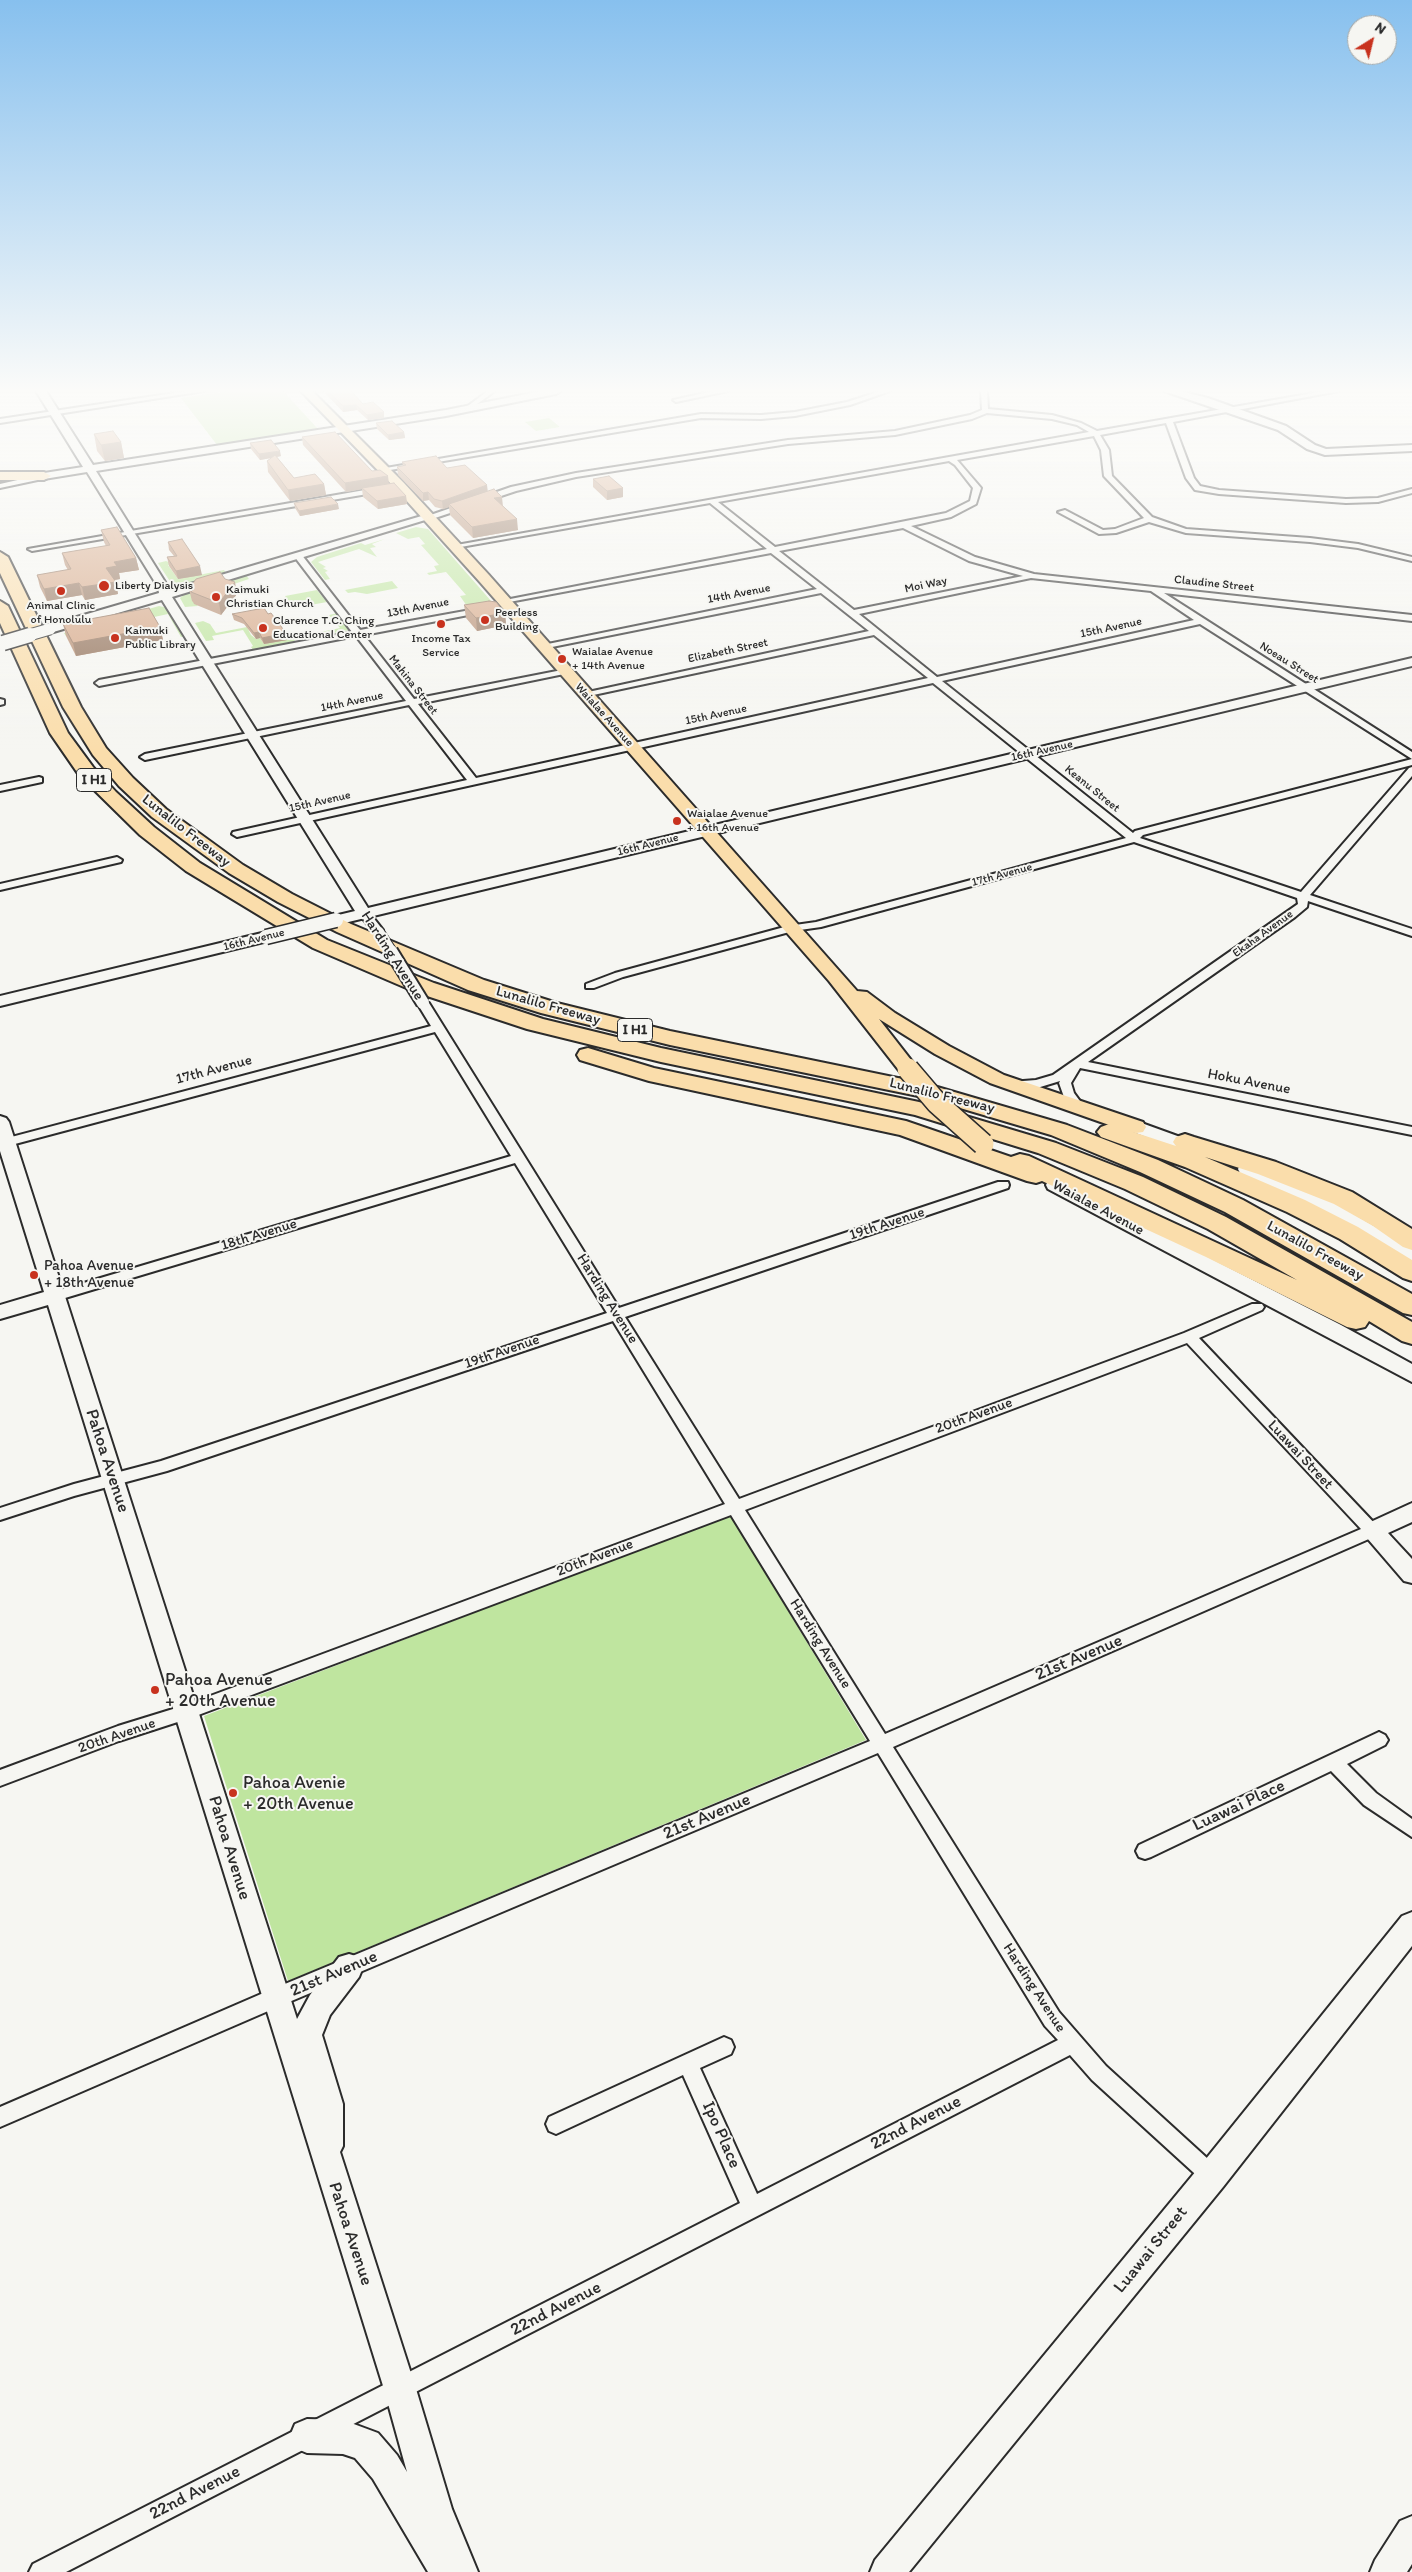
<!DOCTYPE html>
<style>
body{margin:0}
#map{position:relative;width:1412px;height:2572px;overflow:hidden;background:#f6f6f2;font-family:Itim,sans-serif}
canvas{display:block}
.north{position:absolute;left:1347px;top:15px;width:50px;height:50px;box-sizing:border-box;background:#f6f6f2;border:1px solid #a5a5a2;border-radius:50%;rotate:36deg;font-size:14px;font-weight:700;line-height:20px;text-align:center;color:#2b2b2b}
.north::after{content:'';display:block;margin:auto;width:18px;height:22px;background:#c8321e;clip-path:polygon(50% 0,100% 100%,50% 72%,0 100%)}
</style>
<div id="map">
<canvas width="1412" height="2572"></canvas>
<div class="north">N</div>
</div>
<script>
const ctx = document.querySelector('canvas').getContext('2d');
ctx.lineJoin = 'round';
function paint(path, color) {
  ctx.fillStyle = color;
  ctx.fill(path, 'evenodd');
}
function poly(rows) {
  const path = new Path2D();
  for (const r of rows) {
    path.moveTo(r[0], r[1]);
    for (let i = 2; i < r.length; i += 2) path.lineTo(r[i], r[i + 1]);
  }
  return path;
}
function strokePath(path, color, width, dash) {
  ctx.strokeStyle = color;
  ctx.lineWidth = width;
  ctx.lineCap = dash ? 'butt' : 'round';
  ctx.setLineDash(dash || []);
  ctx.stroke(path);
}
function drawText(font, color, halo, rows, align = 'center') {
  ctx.font = font + ' Itim,sans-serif';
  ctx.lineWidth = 4;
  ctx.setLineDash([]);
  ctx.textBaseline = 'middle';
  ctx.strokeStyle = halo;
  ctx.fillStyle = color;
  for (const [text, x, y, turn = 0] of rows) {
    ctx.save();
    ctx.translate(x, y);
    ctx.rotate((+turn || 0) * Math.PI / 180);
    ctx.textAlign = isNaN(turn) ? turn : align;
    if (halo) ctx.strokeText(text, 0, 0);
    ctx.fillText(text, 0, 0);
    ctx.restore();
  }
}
paint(poly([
 [229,391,283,391,318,429,217,445,181,398],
 [549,418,560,427,536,431,525,422],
 [416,527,428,529,492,602,469,609,460,596,466,595,446,572,429,575,427,573,437,571,434,566,439,565,421,545,425,544,419,537,408,539,396,533],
 [385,539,372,544,376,547,370,548,377,557,359,549,318,562,326,567,323,568,328,571,325,572,330,579,325,580,311,562,317,557,361,543,365,545],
 [166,561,174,564,168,565,178,579,224,570,226,573,183,585,175,585,171,583,158,563],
 [246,575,249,579,231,585,233,589,194,602,198,606,185,607,180,598,186,593],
 [392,581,398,588,367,594,355,592,348,593,345,590],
 [317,590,327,602,294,608,285,596],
 [159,606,168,608,186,636,181,637,168,614,66,636,64,633],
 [338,613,349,630,302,640,300,637,302,636,340,628,329,615],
 [203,621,210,624,216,633,247,627,251,635,256,639,260,638,264,644,292,637,295,641,253,650,251,647,253,646,243,630,212,636,214,640,206,641,195,623],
 [730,1515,866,1740,288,1981,204,1716]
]), '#bfe59f');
const street = poly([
 [188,391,204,391,0,423,0,419,188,391],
 [488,391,495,391,469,410,465,410,465,408,488,391],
 [714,391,728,391,676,402,673,400,714,391],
 [881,391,890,391,850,405,795,416,761,419,701,418,384,471,380,469,701,414,761,415,795,412,847,402,881,391],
 [981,391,987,391,988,409,1052,415,1081,423,1097,431,1325,391,1339,391,1173,422,1194,478,1200,486,1219,490,1346,499,1378,498,1412,489,1412,493,1378,502,1346,503,1219,494,1195,490,1186,478,1166,423,1100,435,1109,450,1112,476,1152,517,1186,529,1310,538,1358,544,1412,557,1412,561,1358,548,1310,542,1186,533,1149,522,1116,533,1099,534,1058,512,1065,510,1103,530,1115,529,1144,518,1104,476,1101,450,1094,436,957,460,981,488,976,504,951,517,911,526,975,557,1034,574,1412,615,1412,621,1164,593,1412,752,1412,759,1200,624,942,681,1133,833,1135,831,1412,759,1412,765,1143,835,1140,838,1301,892,1409,768,1412,767,1412,776,1310,895,1412,929,1412,936,1308,901,1307,907,1295,917,1088,1062,1412,1127,1412,1135,1080,1068,1071,1083,1074,1093,1085,1108,1083,1111,1075,1111,1064,1097,1059,1083,1060,1081,1037,1088,1010,1088,1008,1085,1010,1082,1036,1080,1053,1075,1298,904,1297,898,1134,842,821,927,793,931,623,977,594,988,586,988,586,984,615,973,788,926,816,922,1126,838,933,683,237,837,232,834,233,832,467,780,409,705,145,760,140,757,145,754,406,701,356,636,99,686,95,683,99,680,352,632,294,556,298,554,301,554,360,630,487,607,487,611,484,612,364,635,414,699,567,669,568,671,564,674,418,704,476,778,928,678,874,635,584,697,579,694,869,631,821,593,542,649,538,646,817,589,771,553,504,603,500,601,767,549,710,503,455,548,451,546,1089,432,1077,425,1052,419,987,413,972,419,895,435,788,444,576,477,516,491,432,519,425,517,511,487,576,473,788,440,895,431,970,415,982,410,981,391],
 [949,461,955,465,973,488,970,501,946,513,775,547,718,502,949,461],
 [903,528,969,561,1023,576,854,610,779,551,903,528],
 [1031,578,1151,591,1194,620,937,677,859,614,1031,578],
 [44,474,47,474,47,478,0,488,0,484,44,474],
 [382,487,385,487,385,491,32,551,28,549,382,487],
 [0,699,4,700,4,704,0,705,0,699],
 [39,777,42,778,42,782,0,791,0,785,39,777],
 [117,857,122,860,121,862,0,890,0,884,117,857],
 [364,910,368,911,383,930,383,934,375,934,360,915,360,911,364,910],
 [423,1000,429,1003,619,1308,998,1182,1008,1182,1009,1185,1008,1188,625,1317,739,1499,1184,1333,1252,1304,1262,1304,1264,1307,1262,1310,1199,1338,1378,1527,1380,1531,1378,1535,893,1747,1059,2012,1106,2066,1219,2169,1222,2176,1219,2183,1212,2186,1205,2183,1092,2080,1070,2055,66,2572,29,2572,33,2564,740,2203,683,2075,556,2134,549,2131,546,2124,549,2117,724,2037,731,2040,734,2047,731,2054,700,2068,757,2194,1058,2040,1045,2026,878,1753,282,2005,0,2127,0,2107,268,1991,870,1741,731,1515,193,1717,119,1741,0,1786,0,1770,118,1726,186,1705,725,1504,613,1321,167,1471,74,1496,0,1520,0,1508,74,1484,161,1461,607,1313,515,1163,55,1301,48,1296,50,1293,511,1156,435,1032,0,1148,0,1140,431,1026,417,1003,423,1000],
 [1187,1343,1361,1529,885,1734,745,1510,1187,1343],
 [1379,1732,1385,1735,1388,1740,1385,1745,1347,1764,1376,1793,1412,1819,1412,1837,1364,1805,1331,1771,1151,1857,1145,1859,1139,1857,1136,1851,1139,1845,1379,1732]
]);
const secondary = poly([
 [36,391,46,391,93,465,446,410,542,391,561,391,556,394,446,416,96,471,170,590,425,515,429,514,435,517,172,597,368,908,1412,658,1412,666,336,925,330,923,328,920,330,917,355,911,162,600,50,633,44,629,46,626,159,593,158,587,87,472,44,479,39,476,44,473,83,467,36,391],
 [1164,391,1180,391,1208,398,1286,426,1315,445,1326,449,1412,445,1412,451,1325,455,1307,449,1278,430,1164,391],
 [266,932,272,934,274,937,272,940,0,1006,0,996,266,932],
 [0,1116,6,1118,9,1122,297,2019,310,1995,339,1957,349,1954,359,1957,363,1967,359,1977,330,2015,322,2035,343,2104,343,2146,340,2152,416,2389,452,2509,478,2572,428,2572,373,2479,355,2458,343,2454,307,2453,295,2448,290,2436,295,2424,307,2419,343,2420,378,2433,397,2455,407,2472,384,2389,48,1305,0,1319,0,1305,44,1292,0,1151,0,1116],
 [1136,1121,1205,1146,1207,1150,1205,1154,1198,1156,1130,1131,1127,1127,1130,1123,1136,1121],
 [1247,1163,1326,1198,1412,1248,1412,1264,1312,1206,1240,1173,1238,1169,1240,1165,1247,1163],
 [1055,1179,1341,1325,1412,1364,1412,1382,1048,1189,1046,1185,1048,1181,1055,1179],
 [1412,1503,1412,1522,1388,1533,1412,1559,1412,1583,1404,1581,1361,1531,1364,1525,1412,1503],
 [1412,1912,1412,1946,1223,2187,909,2572,870,2572,875,2560,1201,2165,1402,1916,1412,1912],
 [1412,2516,1412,2564,1407,2572,1370,2572,1375,2560,1400,2521,1412,2516]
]);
const primary = poly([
 [301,391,312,391,404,483,489,575,857,991,867,992,895,1013,949,1046,1004,1075,1143,1122,1146,1127,1143,1132,1136,1133,1129,1132,990,1083,935,1054,879,1019,918,1069,915,1073,901,1073,829,981,479,581,396,489,301,391]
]);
const highway = poly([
 [0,472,44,472,51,476,44,480,0,480,0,472],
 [0,552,8,557,81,707,106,748,133,778,166,809,243,865,292,894,351,924,484,980,557,1003,670,1031,927,1084,1067,1125,1158,1160,1243,1200,1412,1294,1412,1315,1403,1313,1225,1212,1140,1172,1051,1135,923,1097,670,1045,541,1013,468,990,337,932,278,902,229,873,152,817,119,786,93,755,63,707,0,573,0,552],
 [0,601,8,606,68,733,93,767,116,792,154,827,200,863,327,940,434,983,543,1019,661,1048,919,1102,1056,1143,1143,1177,1226,1217,1412,1322,1412,1344,1402,1341,1369,1321,1365,1327,1356,1329,1347,1327,1206,1257,1042,1181,1036,1183,1027,1181,900,1135,649,1081,580,1060,577,1055,580,1050,588,1048,654,1068,906,1121,1011,1157,1020,1154,1029,1156,1297,1280,1208,1229,1125,1189,1038,1153,915,1115,661,1062,527,1029,418,993,313,948,186,871,140,835,79,775,50,733,0,623,0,601],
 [1109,1124,1176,1146,1173,1142,1176,1137,1185,1134,1194,1137,1276,1162,1352,1192,1412,1229,1412,1250,1403,1247,1373,1226,1334,1204,1258,1174,1205,1157,1305,1200,1358,1227,1412,1260,1412,1281,1403,1278,1340,1239,1287,1212,1185,1167,1101,1137,1097,1132,1101,1127,1109,1124]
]);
strokePath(street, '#2b2b2b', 4);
strokePath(secondary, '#2b2b2b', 4);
strokePath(primary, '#2b2b2b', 4);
strokePath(highway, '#2b2b2b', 4);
paint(street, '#f6f6f2');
paint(secondary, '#f6f6f2');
paint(primary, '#faddab');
paint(highway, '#faddab');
const streetBridgeFar1 = poly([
 [379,932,392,952]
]);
const streetBridge = poly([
 [391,951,423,1003]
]);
const secondaryBridgeFar1 = poly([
 [26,636,50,629]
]);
const secondaryBridge = poly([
 [3,643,30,635],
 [266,937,336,920]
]);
const primaryBridge = poly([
 [908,1069,937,1103,983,1144]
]);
strokePath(streetBridgeFar1, '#2b2b2b', 12, []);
strokePath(streetBridge, '#2b2b2b', 16, []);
strokePath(secondaryBridgeFar1, '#2b2b2b', 13, []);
strokePath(secondaryBridge, '#2b2b2b', 17, []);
strokePath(primaryBridge, '#2b2b2b', 24, []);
strokePath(streetBridgeFar1, '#f6f6f2', 10);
strokePath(streetBridge, '#f6f6f2', 12);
strokePath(secondaryBridgeFar1, '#f6f6f2', 11);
strokePath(secondaryBridge, '#f6f6f2', 14);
strokePath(primaryBridge, '#faddab', 21);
paint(poly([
 [323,391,351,391,363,404,384,412,384,418,368,420,357,410,343,412],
 [376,423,404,432,405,438,389,440,377,429],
 [94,434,121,442,124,458,105,461,97,451],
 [302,437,372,471,389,484,406,496,407,504,378,509,363,497,362,489,346,492,303,445],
 [250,443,281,456,277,457,294,478,324,484,326,495,290,501,268,472,267,461,271,458,260,460,251,449],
 [402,462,447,468,487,485,487,492,503,506,518,530,473,538,450,515,449,507,443,509,435,507,429,500,423,501,398,475,397,467,403,466],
 [593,479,623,488,623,497,607,500,593,487],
 [294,503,339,509,300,516,295,508],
 [101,530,136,558,139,570,119,573,120,579,114,580,118,594,85,600,82,595,47,601,40,587,37,575,68,570,65,565,62,553,106,546,104,542],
 [168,542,202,575,178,579,169,566,167,557,174,556,169,550],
 [189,589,237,594,221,615,194,604,193,602,192,601],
 [464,605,505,613,506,625,477,631,466,618],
 [232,614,268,614,286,633,287,640,264,644,260,638,256,639,244,624,234,620],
 [63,624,160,627,163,640,76,656,66,636]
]), '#b89075');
paint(poly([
 [356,405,357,410,343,412,343,406],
 [384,412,384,418,368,420,367,415],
 [404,432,405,438,389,440,388,435],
 [121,442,124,458,105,461,101,445],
 [280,451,281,456,260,460,259,454],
 [388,476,389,484,346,492,345,483],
 [324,484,326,495,290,501,288,490],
 [487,485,488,493,449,504,449,507,443,509,442,501],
 [623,488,623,497,607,500,607,491],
 [428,492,429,500,423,501,423,493],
 [406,496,407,504,378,509,377,501],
 [502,497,503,507,494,498],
 [338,504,339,509,300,516,299,511],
 [517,519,518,530,473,538,472,527],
 [136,558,139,570,119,573,120,579,109,581,106,568,114,562],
 [200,566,202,575,178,579,176,571],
 [116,582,118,594,85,600,82,587],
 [235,582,237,594,221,615,219,603],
 [79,583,82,595,47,601,44,589],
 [505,613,506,625,477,631,476,618],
 [160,627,163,640,76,656,73,643],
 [259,632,260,638,256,639,254,633],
 [286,633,287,640,264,644,262,638]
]), '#96765f');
const building = poly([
 [328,391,351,391,363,404,373,402,384,412,367,415,356,405,343,406,328,391],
 [392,421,404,432,388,435,376,423,392,421],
 [113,431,121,442,101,445,94,434,113,431],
 [335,432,372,471,380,470,388,476,345,483,302,437,335,432],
 [271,440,280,451,259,454,250,443,271,440],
 [275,455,294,478,315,474,324,484,288,490,267,461,275,455],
 [436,456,447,468,465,465,487,485,442,501,434,499,428,492,423,493,397,467,406,465,402,462,436,456],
 [609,476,623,488,607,491,593,479,609,476],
 [394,483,406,496,377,501,362,488,394,483],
 [494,489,502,497,494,498,517,519,472,527,449,504,494,489],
 [331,497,338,504,299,511,294,503,331,497],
 [117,527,136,558,114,562,117,566,106,568,116,582,82,587,79,583,44,589,37,575,71,569,62,553,110,545,101,530,117,527],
 [182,539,200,566,176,571,167,557,177,556,168,542,182,539],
 [220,572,225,579,235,582,219,603,191,592,193,590,189,589,196,579,220,572],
 [489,601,496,602,505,613,476,618,464,605,489,601],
 [149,608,160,627,73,643,63,624,149,608],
 [264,608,268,614,271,613,286,633,262,638,259,632,254,633,242,618,232,614,264,608]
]);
paint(building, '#d6a888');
strokePath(building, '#96765f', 1);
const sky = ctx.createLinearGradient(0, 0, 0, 751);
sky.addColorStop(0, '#87c0ee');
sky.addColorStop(0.52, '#fbfbf9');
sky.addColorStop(1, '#fbfbf900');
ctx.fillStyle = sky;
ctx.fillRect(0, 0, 1412, 751);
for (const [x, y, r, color] of [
 [104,586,6,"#c8321e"],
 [61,591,5,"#c8321e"],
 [216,597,5,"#c8321e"],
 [485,620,5,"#c8321e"],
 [441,624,5,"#c8321e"],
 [263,628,5,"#c8321e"],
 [115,638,5,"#c8321e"],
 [562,659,5,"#c8321e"],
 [677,821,5,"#c8321e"],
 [34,1275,5,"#c8321e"],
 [155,1690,5,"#c8321e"],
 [233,1793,5,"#c8321e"]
]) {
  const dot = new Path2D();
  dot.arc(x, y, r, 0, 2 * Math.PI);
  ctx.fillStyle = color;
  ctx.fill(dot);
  strokePath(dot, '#f6f6f2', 2);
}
drawText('12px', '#2b2b2b', '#f6f6f2', [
 ["Claudine Street",1214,584,6],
 ["Moi Way",926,585,-12],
 ["14th Avenue",739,594,-11],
 ["13th Avenue",418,608,-11],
 ["15th Avenue",1111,628,-12],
 ["Elizabeth Street",728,651,-12],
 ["Noeau Street",1289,663,32],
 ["Mahina Street",413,685,52],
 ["14th Avenue",352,702,-12],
 ["Waialae Avenue",604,715,48],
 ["15th Avenue",716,715,-12],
 ["16th Avenue",1042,751,-13],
 ["Keanu Street",1092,789,39],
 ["15th Avenue",320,802,-13],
 ["16th Avenue",648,845,-14],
 ["17th Avenue",1002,875,-15],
 ["Ekaha Avenue",1263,934,-36],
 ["16th Avenue",254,940,-14]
]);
drawText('12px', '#2b2b2b', '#f6f6f2', [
 ["Liberty Dialysis",115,586],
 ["Kaimuki",226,590],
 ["Christian Church",226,604],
 ["Animal Clinic",61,606,"center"],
 ["of Honolulu",61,620,"center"],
 ["Peerless",495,613],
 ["Building",495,627],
 ["Clarence T.C. Ching",273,621],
 ["Educational Center",273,635],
 ["Kaimuki",125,631],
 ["Public Library",125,645],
 ["Income Tax",441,639,"center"],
 ["Service",441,653,"center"],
 ["Waialae Avenue",572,652],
 ["+ 14th Avenue",572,666],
 ["Waialae Avenue",687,814],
 ["+ 16th Avenue",687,828]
], 'left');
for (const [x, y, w] of [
 [94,780,35],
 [635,1030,35]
]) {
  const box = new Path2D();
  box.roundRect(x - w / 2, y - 11.5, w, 23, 4);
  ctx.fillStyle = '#f6f6f2';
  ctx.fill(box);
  strokePath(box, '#2b2b2b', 1);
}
drawText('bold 14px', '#2b2b2b', null, [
 ["I H1",94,780],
 ["I H1",635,1030]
]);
drawText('15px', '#2b2b2b', '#f6f6f2', [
 ["Lunalilo Freeway",186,831,38],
 ["Harding Avenue",392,956,57],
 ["Lunalilo Freeway",548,1006,16],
 ["17th Avenue",214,1070,-15],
 ["Hoku Avenue",1249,1082,11],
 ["Lunalilo Freeway",942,1096,14],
 ["Waialae Avenue",1098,1208,28],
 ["19th Avenue",887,1224,-18],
 ["18th Avenue",259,1235,-17],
 ["Lunalilo Freeway",1315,1251,29],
 ["Harding Avenue",607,1299,58],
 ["19th Avenue",502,1352,-19],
 ["20th Avenue",974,1416,-20],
 ["Luawai Street",1300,1455,47],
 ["20th Avenue",595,1558,-21],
 ["Harding Avenue",820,1644,58],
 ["20th Avenue",117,1736,-19],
 ["Harding Avenue",1034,1988,57]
]);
drawText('15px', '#2b2b2b', '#f6f6f2', [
 ["Pahoa Avenue",44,1266],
 ["+ 18th Avenue",44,1283]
], 'left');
drawText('18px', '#2b2b2b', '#f6f6f2', [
 ["Pahoa Avenue",107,1461,72],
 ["21st Avenue",1079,1658,-23],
 ["Luawai Place",1239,1806,-25],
 ["21st Avenue",707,1817,-23],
 ["Pahoa Avenue",229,1848,73],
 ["21st Avenue",334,1974,-23],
 ["22nd Avenue",916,2123,-27],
 ["Ipo Place",721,2135,66],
 ["Pahoa Avenue",350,2234,72],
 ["Luawai Street",1151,2250,-51],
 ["22nd Avenue",556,2309,-27],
 ["22nd Avenue",195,2493,-27]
]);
drawText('18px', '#2b2b2b', '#f6f6f2', [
 ["Pahoa Avenue",165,1680],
 ["+ 20th Avenue",165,1701],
 ["Pahoa Avenie",243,1783],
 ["+ 20th Avenue",243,1804]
], 'left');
</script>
